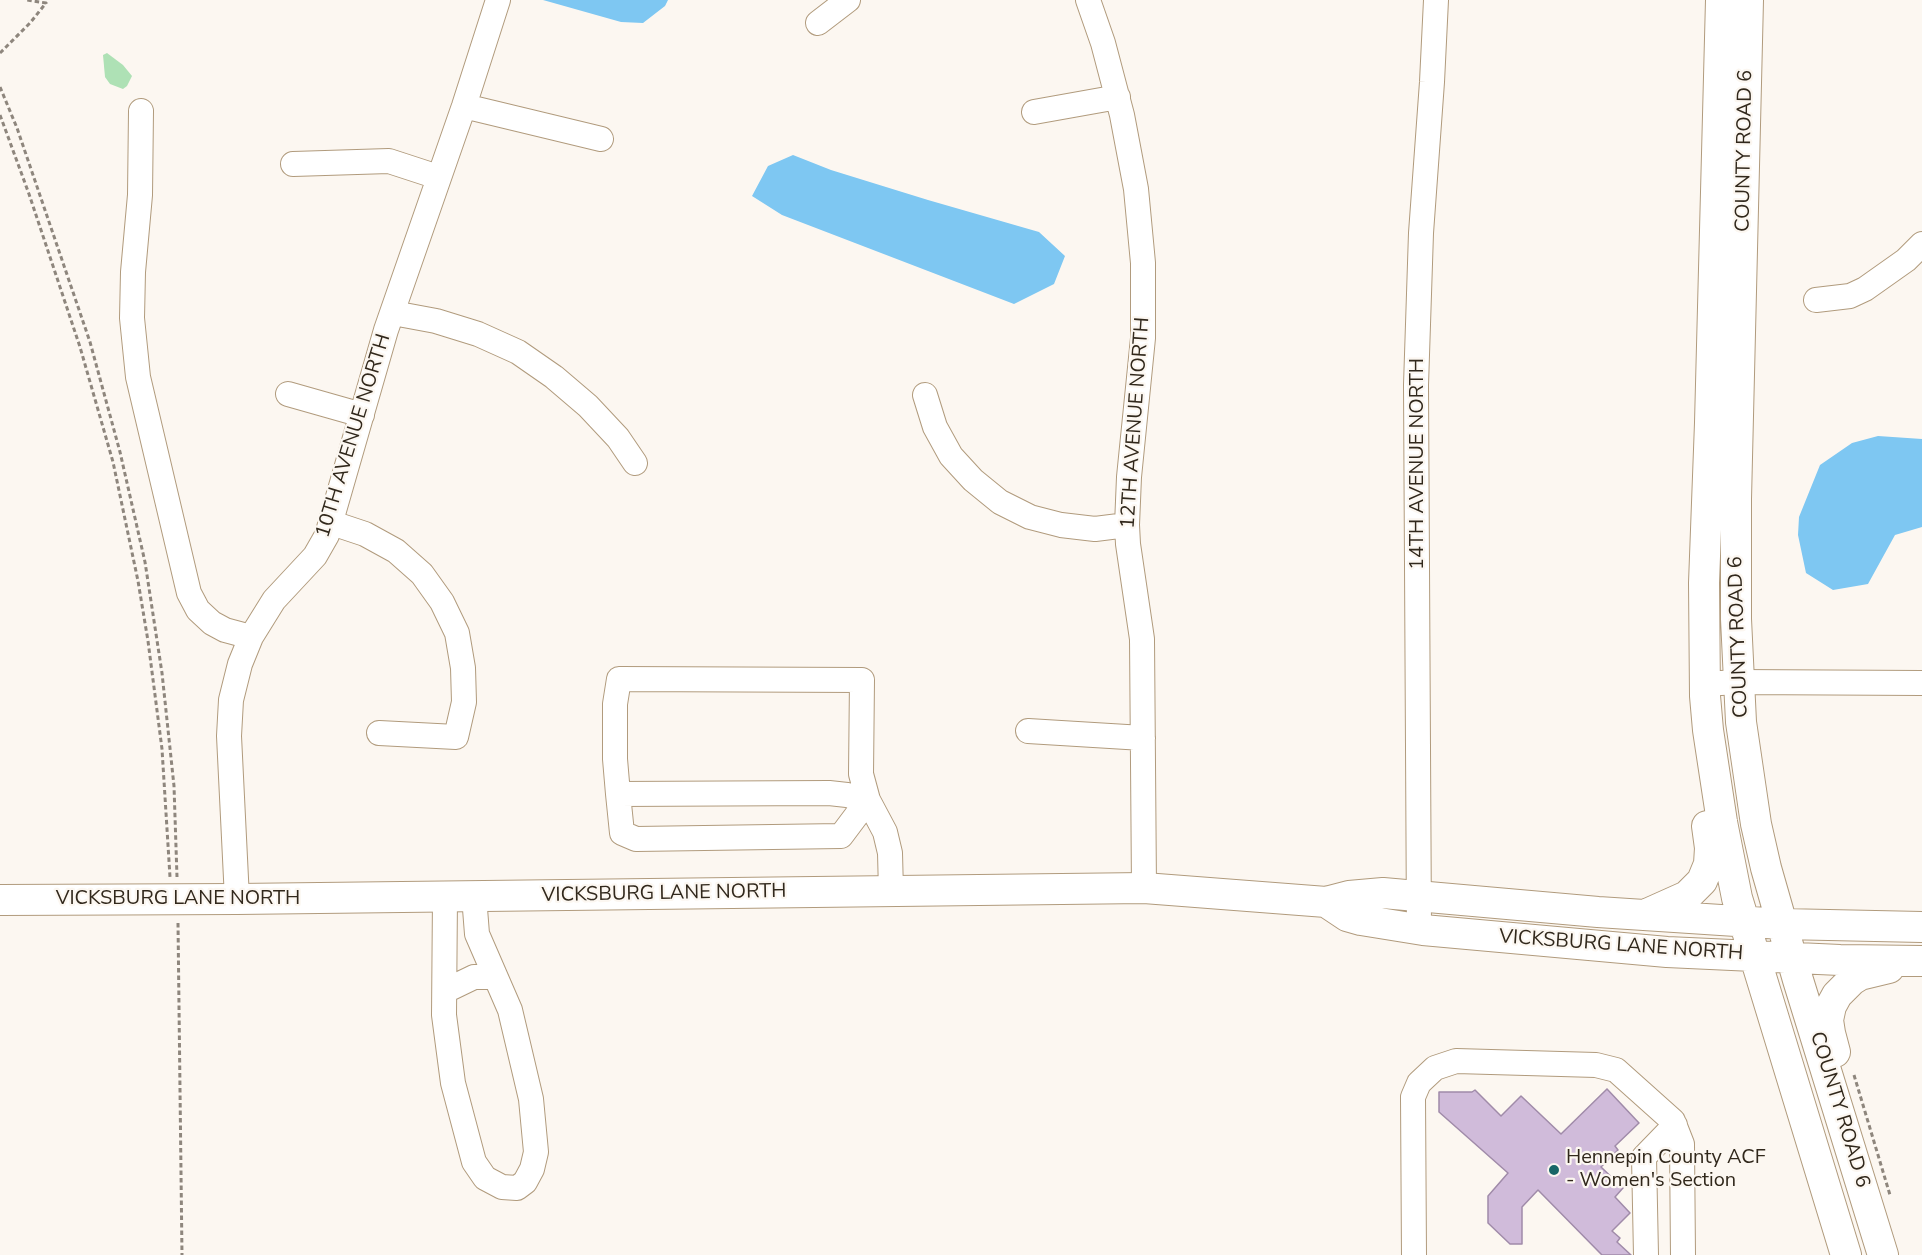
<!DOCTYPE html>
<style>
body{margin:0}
canvas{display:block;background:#fcf7f1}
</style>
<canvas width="1922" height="1255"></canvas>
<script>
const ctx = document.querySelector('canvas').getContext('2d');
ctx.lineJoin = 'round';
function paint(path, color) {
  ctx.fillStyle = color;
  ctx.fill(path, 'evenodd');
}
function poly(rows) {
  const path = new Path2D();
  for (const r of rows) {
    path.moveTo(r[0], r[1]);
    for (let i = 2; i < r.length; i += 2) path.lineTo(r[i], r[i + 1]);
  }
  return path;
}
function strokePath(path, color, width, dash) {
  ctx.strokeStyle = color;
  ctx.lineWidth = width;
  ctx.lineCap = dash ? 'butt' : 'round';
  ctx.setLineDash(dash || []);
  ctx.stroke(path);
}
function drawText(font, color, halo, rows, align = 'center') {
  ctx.font = font + ' "Nunito Sans",sans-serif';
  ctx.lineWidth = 4.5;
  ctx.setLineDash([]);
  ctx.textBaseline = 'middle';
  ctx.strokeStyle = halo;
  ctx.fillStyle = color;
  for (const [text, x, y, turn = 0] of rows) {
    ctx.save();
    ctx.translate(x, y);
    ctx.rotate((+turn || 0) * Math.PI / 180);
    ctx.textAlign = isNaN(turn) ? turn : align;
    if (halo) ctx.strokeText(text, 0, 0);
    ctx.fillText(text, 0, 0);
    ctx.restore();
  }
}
paint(poly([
 [107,53,123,65,132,76,127,86,123,89,110,84,105,77,103,55]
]), '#aee1b5');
paint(poly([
 [543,0,668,0,665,6,643,23,621,22],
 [793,155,831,170,928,200,1039,232,1065,256,1054,284,1014,304,782,215,752,196,768,166],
 [1878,436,1922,439,1922,527,1895,535,1868,584,1833,590,1806,573,1798,535,1799,517,1820,465,1852,443]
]), '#7ec7f2');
const building = poly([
 [1607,1089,1639,1123,1615,1146,1618,1150,1601,1167,1623,1188,1615,1197,1630,1213,1612,1231,1620,1238,1617,1242,1631,1255,1602,1255,1538,1190,1522,1207,1522,1244,1510,1244,1488,1223,1488,1196,1508,1173,1439,1112,1439,1092,1472,1092,1475,1090,1501,1116,1521,1096,1561,1134,1607,1089]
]);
paint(building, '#d0bbda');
strokePath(building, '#a08ba9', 1.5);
const minor = poly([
 [1088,0,1103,43,1122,115,1136,189,1143,263,1143,338,1129,477,1127,525,1128,544,1142,639,1144,888],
 [818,23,848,0],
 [464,106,601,139],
 [141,111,140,195,133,272,132,318,138,377,189,593,198,610,212,623,225,630,251,637],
 [1034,112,1118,97],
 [293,164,389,161,438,177],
 [1816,300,1850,296,1865,289,1906,260,1922,244],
 [393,313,436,321,478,334,518,352,554,377,588,406,618,438,635,463],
 [288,394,362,415],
 [925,395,935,427,951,456,973,480,1000,502,1030,517,1061,525,1095,529,1127,525],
 [332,523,365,534,396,551,422,574,442,602,457,633,463,668,464,702,456,737,379,733],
 [1704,684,1738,682,1922,683],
 [1028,731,1143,738],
 [618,794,829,793,847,795,868,800,841,836,636,839,622,833,618,794,615,759,615,704,619,679,862,680,861,774,868,800,885,832,890,853,891,891],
 [445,897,444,1015,453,1083,474,1162,485,1178,502,1187,517,1188,525,1182,532,1169,536,1152,531,1099,510,1010,477,934,474,896],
 [237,899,229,736,231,700,240,664,251,637,274,600,315,556,327,535,386,330,464,106,498,0],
 [1419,929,1416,385,1421,233,1432,82,1436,0],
 [445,991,474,977,495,977],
 [1414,1255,1413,1097,1419,1083,1435,1068,1456,1061,1596,1065,1616,1070,1673,1121,1682,1144,1683,1255],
 [1646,1255,1644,1157,1675,1125]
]);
const major = poly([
 [1721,0,1710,423,1704,583,1705,696,1708,730,1722,822,1737,898,1846,1255],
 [1748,0,1736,499,1736,619,1741,722,1756,824,1766,868,1798,980,1883,1255],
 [0,900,237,899,1144,888,1326,902,1349,896,1383,893,1598,912,1782,924,1922,927],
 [1326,902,1347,916,1361,920,1423,930,1667,952,1840,960,1922,961],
 [1649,913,1687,896,1702,881,1709,864,1710,848,1707,826],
 [1835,1052,1830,1033,1828,1020,1831,1006,1837,995,1852,980,1860,975,1889,968]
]);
strokePath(minor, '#b19b7d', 26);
strokePath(major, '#b19b7d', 32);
strokePath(poly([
 [0,53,30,23,46,3,27,0],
 [0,87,17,128,90,342,120,452,145,562,162,673,174,786,177,877],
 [0,115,29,194,80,347,113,462,138,581,148,641,162,749,170,877],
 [178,923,182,1255],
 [1854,1075,1890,1195]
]), '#8e867d', 3, [4.5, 3]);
strokePath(minor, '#fff', 24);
strokePath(major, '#fff', 30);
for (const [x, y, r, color] of [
 [1554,1170,6,"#186667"]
]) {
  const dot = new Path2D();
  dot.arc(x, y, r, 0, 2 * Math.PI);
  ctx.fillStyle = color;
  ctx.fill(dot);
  strokePath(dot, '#fcf7f1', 2);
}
drawText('20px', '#31281c', '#fcf7f1', [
 ["COUNTY ROAD 6",1745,151,-89],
 ["12TH AVENUE NORTH",1136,423,-86],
 ["10TH AVENUE NORTH",354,436,-73],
 ["14TH AVENUE NORTH",1418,464,-90],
 ["COUNTY ROAD 6",1739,637,-92],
 ["VICKSBURG LANE NORTH",664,894,-1],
 ["VICKSBURG LANE NORTH",178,899],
 ["VICKSBURG LANE NORTH",1621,946,4],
 ["COUNTY ROAD 6",1839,1110,73]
]);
drawText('20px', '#31281c', '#fcf7f1', [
 ["Hennepin County ACF",1566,1158],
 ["- Women's Section",1566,1181]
], 'left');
</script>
